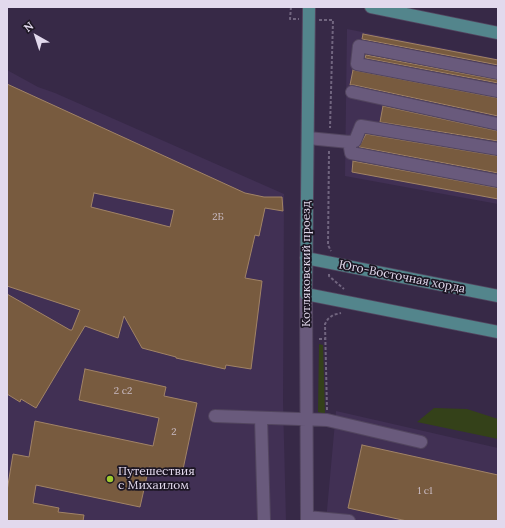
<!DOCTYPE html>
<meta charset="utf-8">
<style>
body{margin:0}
#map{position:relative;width:505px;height:528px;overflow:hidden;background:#372947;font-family:Lora,serif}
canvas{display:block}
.frame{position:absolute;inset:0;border:8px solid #e2d9ed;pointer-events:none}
.north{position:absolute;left:16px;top:16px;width:40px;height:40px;-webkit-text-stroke:3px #1c1623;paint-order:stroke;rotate:321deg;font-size:11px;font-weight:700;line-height:16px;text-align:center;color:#e2d9ed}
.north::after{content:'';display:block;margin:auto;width:14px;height:18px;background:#e2d9ed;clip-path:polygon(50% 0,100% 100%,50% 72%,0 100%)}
</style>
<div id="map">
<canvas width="505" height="528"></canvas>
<div class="frame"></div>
<div class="north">N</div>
</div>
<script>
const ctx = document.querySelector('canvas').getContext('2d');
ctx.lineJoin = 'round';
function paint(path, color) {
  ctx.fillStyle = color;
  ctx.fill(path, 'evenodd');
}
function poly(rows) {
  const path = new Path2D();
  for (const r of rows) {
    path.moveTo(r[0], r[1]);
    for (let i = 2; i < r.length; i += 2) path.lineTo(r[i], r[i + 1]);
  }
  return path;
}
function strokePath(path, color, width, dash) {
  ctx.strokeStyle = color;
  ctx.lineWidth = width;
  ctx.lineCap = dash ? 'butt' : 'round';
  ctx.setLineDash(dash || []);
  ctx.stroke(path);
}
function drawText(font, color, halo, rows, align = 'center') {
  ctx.font = font + ' Lora,serif';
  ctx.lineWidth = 3.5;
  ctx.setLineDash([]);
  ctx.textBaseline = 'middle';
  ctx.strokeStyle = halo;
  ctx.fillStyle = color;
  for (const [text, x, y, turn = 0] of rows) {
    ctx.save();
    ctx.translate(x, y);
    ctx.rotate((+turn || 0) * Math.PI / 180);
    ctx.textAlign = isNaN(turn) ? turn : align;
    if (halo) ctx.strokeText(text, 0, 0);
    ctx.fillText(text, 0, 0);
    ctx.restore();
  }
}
paint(poly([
 [347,29,498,59,498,204,345,176],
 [7,70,38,87,55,93,284,194,283,401,286,521,7,521],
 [336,411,498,448,498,521,326,521]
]), '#413054');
paint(poly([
 [319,344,323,345,325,414,318,412],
 [434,408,467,409,498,419,498,439,417,422]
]), '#344119');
const building = poly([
 [363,34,498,60,498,65,362,39,363,34],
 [366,55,498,80,498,83,365,58,366,55],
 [353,70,498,98,498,116,354,85,350,85,353,70],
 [7,84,245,193,264,197,282,197,283,211,265,208,259,236,255,235,245,278,262,281,251,369,226,365,225,369,176,358,176,357,142,348,124,316,118,338,85,326,36,408,21,399,20,402,7,394,7,294,70,330,72,330,80,310,7,286,7,84],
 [94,193,174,210,170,227,91,207,94,193],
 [383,106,498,131,498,141,380,122,383,106],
 [366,134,498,156,498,173,359,147,366,134],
 [353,161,498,188,498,199,352,172,353,161],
 [85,369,166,387,164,396,197,403,182,474,149,467,140,507,36,485,33,503,59,508,58,512,84,515,83,521,7,521,7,491,13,454,29,457,35,421,153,446,159,418,79,400,85,369],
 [362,445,498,475,498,521,407,521,348,508,362,445]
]);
paint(building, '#785b3f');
strokePath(building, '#a18366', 1);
const minor = poly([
 [498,73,359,46,357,64,498,91],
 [352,92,498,124],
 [308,138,349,142,355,141,361,126,498,149],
 [349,142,351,153,498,181],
 [306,294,307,521],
 [215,416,327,420,421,442],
 [261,418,264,521],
 [307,517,349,521]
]);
const major = poly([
 [309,7,306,294,498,332],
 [371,7,498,33],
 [306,258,498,296]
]);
strokePath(minor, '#52455f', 14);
strokePath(major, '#52455f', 14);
strokePath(poly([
 [291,7,290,19,299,19],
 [319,20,333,20,330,128],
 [329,151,328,245,331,251],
 [329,274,329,276,344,289],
 [319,339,326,339],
 [327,410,325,324,328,319,333,315,341,313]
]), '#71657f', 2, [3, 2]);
strokePath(minor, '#695a7c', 12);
strokePath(major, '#53858c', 12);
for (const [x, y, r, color] of [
 [110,479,4,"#9eca2f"]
]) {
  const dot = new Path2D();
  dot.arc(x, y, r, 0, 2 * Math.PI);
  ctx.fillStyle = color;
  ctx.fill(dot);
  strokePath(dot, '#1c1623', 1.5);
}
drawText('10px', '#c8bac2', null, [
 ["2Б",218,217],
 ["2 с2",123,391],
 ["2",174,432],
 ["1 с1",425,491]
]);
drawText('12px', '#e2d9ed', '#1c1623', [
 ["Котляковский проезд",307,264,-90],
 ["Юго-Восточная хорда",402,277,11]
]);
drawText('12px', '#e2d9ed', '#1c1623', [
 ["Путешествия",118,472],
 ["с Михаилом",118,486]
], 'left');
</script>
